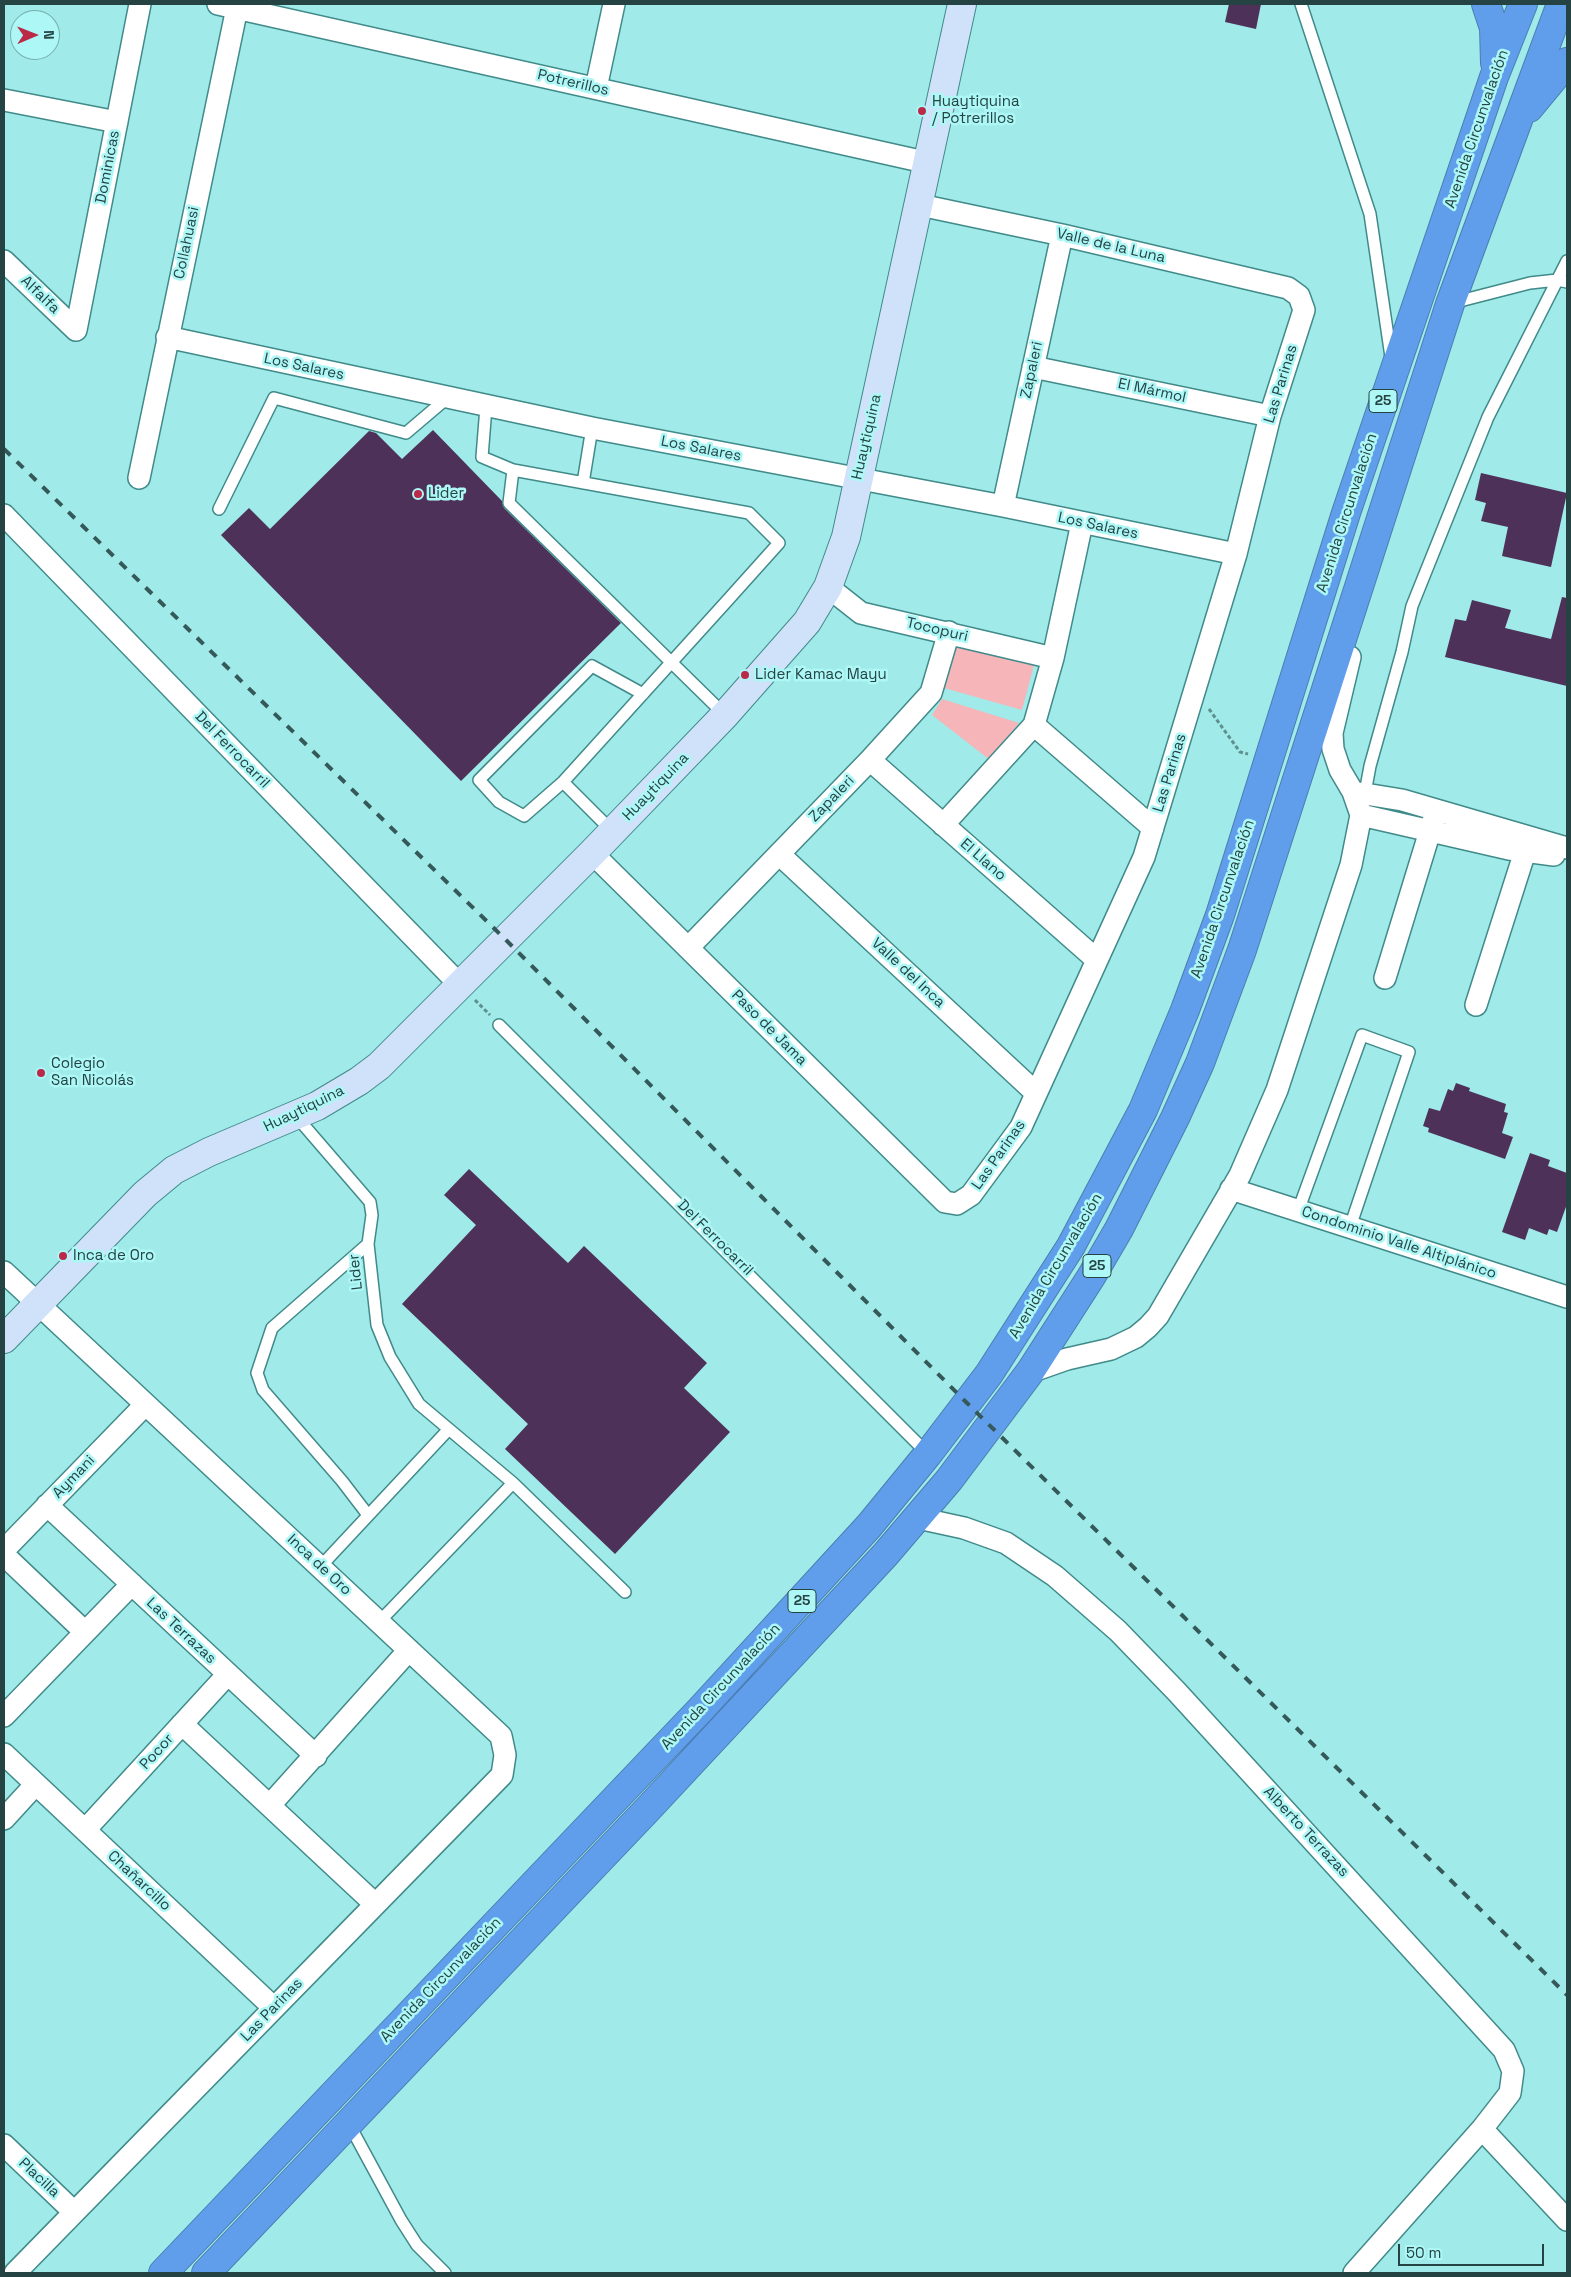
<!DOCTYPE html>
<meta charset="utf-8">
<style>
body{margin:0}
#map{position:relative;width:1571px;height:2277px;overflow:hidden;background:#a0eae9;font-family:"Space Grotesk",sans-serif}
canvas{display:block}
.frame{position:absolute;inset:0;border:5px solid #254343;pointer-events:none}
.north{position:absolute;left:10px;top:10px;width:50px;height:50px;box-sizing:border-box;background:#adf7f6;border:1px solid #77afae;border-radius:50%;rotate:89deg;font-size:14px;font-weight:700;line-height:20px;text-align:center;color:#254343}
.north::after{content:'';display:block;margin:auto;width:18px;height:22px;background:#ba2947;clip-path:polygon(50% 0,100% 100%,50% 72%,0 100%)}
.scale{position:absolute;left:1398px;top:2244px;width:146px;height:22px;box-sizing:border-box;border:2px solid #254343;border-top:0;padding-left:6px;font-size:15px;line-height:18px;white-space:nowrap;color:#254343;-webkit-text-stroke:4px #adf7f6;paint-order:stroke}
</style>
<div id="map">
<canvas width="1571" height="2277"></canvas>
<div class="frame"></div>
<div class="north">N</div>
<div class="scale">50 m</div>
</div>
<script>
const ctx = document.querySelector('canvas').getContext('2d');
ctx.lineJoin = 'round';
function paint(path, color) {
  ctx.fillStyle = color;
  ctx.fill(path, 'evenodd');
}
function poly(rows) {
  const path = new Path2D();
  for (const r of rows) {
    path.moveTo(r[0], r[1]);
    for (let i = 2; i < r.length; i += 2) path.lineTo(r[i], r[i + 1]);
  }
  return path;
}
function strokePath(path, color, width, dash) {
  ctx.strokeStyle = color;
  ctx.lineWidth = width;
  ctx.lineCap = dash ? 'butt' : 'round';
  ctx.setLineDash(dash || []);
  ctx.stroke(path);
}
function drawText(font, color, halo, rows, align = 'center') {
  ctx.font = font + ' "Space Grotesk",sans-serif';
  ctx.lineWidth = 5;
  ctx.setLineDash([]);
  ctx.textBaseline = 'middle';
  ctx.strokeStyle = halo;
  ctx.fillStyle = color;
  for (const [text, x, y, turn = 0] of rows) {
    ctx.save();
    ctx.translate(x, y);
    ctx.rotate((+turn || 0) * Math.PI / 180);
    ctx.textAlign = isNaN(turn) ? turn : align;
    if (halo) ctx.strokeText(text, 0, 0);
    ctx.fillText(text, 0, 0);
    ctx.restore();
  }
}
paint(poly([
 [956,643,1034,665,1022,710,944,688],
 [942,699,1019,723,990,760,932,715]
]), '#f6b5b8');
paint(poly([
 [1229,4,1261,4,1256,29,1225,22],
 [433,430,502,501,504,508,621,623,461,781,221,535,249,508,270,529,369,431,376,433,402,459],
 [1481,473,1567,493,1551,567,1502,556,1508,527,1481,521,1486,503,1475,500],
 [1562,597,1567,598,1567,686,1445,657,1455,619,1466,621,1472,600,1511,610,1505,628,1551,639],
 [1456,1083,1470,1088,1469,1091,1506,1104,1504,1112,1508,1113,1502,1133,1513,1137,1505,1159,1428,1132,1429,1128,1423,1126,1429,1108,1440,1111,1448,1089,1453,1091],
 [1530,1153,1550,1160,1548,1166,1567,1173,1567,1204,1557,1232,1549,1229,1547,1235,1529,1228,1525,1240,1502,1232],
 [469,1169,568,1263,584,1246,707,1363,684,1388,730,1432,615,1554,505,1449,528,1424,402,1304,476,1225,444,1195]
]), '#4d3158');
const lane = poly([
 [1301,4,1370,214,1391,357],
 [1452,303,1530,283,1557,280,1567,282],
 [486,407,482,457,513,470,749,513,779,543,726,602,563,782,524,816,499,802,479,780,592,666,643,694],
 [513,470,509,503,725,715],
 [583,483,592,428],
 [219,509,274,398,406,433,446,399],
 [563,782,613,832],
 [1365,793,1370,766,1402,652,1412,606,1488,417,1567,261],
 [499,1025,928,1454],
 [295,1115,370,1202,372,1215,368,1244,377,1325,390,1357,419,1404,513,1483,625,1592],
 [1298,1211,1362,1035,1409,1052,1350,1227],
 [368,1515,342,1481,263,1390,257,1373,272,1328,368,1244],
 [321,1566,449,1429],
 [379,1622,513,1483],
 [349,2124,401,2220,417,2245,445,2273]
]);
const street = poly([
 [218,4,929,163],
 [596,88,614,4],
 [4,100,117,122],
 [4,261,76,330],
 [76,330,140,4],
 [167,337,592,428,1003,506,1236,554],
 [1033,367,1270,416],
 [139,478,237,8],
 [1003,506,1062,235],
 [4,515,460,985],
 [828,587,861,613,1053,658],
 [1034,725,1153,828],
 [870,760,1097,960],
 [1353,792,1402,800,1567,848],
 [1361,815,1509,849,1554,855],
 [943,825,1034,725,1053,658,1082,523],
 [592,853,945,1202,957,1204,971,1195,1021,1127,1144,857,1236,554,1270,416,1304,310,1299,296,1288,288,1062,235,920,205],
 [779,854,1036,1093],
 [688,948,870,760,931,693,949,632],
 [1385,978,1434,818],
 [1476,1005,1529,839],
 [1231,1189,1567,1297],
 [4,1272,501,1736,505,1755,502,1775,15,2273],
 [1030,1372,1067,1359,1111,1349,1136,1337,1148,1327,1158,1316,1240,1175,1277,1090,1351,865,1361,815,1353,792,1340,770,1333,749,1332,733,1350,657],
 [47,1505,316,1756],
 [918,1518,964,1528,1006,1543,1055,1576,1118,1631,1177,1692,1504,2050,1513,2071,1510,2093,1482,2129,1567,2220],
 [4,1550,145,1405],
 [4,1555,85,1632],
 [4,1716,132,1584],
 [182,1724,375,1904],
 [4,1754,274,2008],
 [270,1805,409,1650],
 [4,1819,36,1784],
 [85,1830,228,1674],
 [4,2145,74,2212],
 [1354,2273,1482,2129]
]);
const secondary = poly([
 [4,1339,145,1194,174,1170,209,1152,317,1106,359,1081,379,1066,592,853,725,715,807,622,828,587,846,537,962,4]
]);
const highway = poly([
 [1486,4,1494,28,1495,63],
 [1529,108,1567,62],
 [163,2273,700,1710,869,1526,928,1454,989,1374,1071,1246,1143,1110,1185,1010,1220,915,1346,513,1494,77,1523,4],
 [206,2273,647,1810,885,1555,949,1480,1030,1372,1091,1277,1119,1229,1175,1118,1200,1063,1242,950,1450,304,1561,4]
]);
strokePath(lane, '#418a8a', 14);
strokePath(street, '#418a8a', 24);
strokePath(secondary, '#418a8a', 30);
strokePath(highway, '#4b7eb0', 30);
strokePath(poly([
 [1209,709,1240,752,1248,754],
 [475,1000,490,1015]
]), '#5d908f', 3, [4, 2.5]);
strokePath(lane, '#fff', 11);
strokePath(street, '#fff', 21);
strokePath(secondary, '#cfe2f9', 28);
strokePath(highway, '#609deb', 28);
strokePath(poly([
 [4,449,506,940,967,1403,1567,1995]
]), '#355959', 4, [9, 9]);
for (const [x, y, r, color] of [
 [922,111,5,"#ba2947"],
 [418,494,5,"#ba2947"],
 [745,675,5,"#ba2947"],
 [41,1073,5,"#ba2947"],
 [63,1256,5,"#ba2947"]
]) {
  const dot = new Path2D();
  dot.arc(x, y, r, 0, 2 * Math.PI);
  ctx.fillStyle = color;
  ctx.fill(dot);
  strokePath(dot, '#adf7f6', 2);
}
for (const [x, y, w] of [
 [1383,401,28],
 [1097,1266,28],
 [802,1601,28]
]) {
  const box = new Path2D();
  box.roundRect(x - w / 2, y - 11.5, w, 23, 4);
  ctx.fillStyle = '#adf7f6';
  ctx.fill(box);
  strokePath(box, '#254343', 1);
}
drawText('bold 14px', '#254343', null, [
 ["25",1383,401],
 ["25",1097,1266],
 ["25",802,1601]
]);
drawText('15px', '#254343', '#adf7f6', [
 ["Potrerillos",573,83,13],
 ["Avenida Circunvalación",1477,129,-71],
 ["Dominicas",108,167,-79],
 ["Collahuasi",187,243,-78],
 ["Valle de la Luna",1111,246,13],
 ["Alfalfa",40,295,44],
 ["Los Salares",304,367,12],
 ["Zapaleri",1032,370,-78],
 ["Las Parinas",1281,384,-73],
 ["El Mármol",1152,391,12],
 ["Huaytiquina",867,437,-77],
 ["Los Salares",701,449,11],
 ["Avenida Circunvalación",1347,513,-72],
 ["Los Salares",1098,526,12],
 ["Tocopuri",937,630,13],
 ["Del Ferrocarril",232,750,46],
 ["Las Parinas",1170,773,-73],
 ["Huaytiquina",656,787,-46],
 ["Zapaleri",832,799,-46],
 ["El Llano",983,860,41],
 ["Avenida Circunvalación",1223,899,-71],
 ["Valle del Inca",908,973,43],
 ["Paso de Jama",769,1028,45],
 ["Huaytiquina",304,1109,-26],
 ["Las Parinas",999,1155,-55],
 ["Del Ferrocarril",715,1238,45],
 ["Condominio Valle Altiplánico",1399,1243,18],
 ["Avenida Circunvalación",1056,1266,-59],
 ["Lider",356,1272,-96],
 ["Aymani",74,1477,-46],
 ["Inca de Oro",319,1565,43],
 ["Las Terrazas",181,1631,43],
 ["Avenida Circunvalación",721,1687,-47],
 ["Pocor",157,1752,-48],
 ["Alberto Terrazas",1306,1832,47],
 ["Chañarcillo",139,1881,43],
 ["Avenida Circunvalación",441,1980,-46],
 ["Las Parinas",272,2010,-46],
 ["Placilla",39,2178,43]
]);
drawText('15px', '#254343', '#adf7f6', [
 ["Huaytiquina",932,102],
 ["/ Potrerillos",932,119],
 ["Lider",428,494],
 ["Lider Kamac Mayu",755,675],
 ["Colegio",51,1064],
 ["San Nicolás",51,1081],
 ["Inca de Oro",73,1256]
], 'left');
</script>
